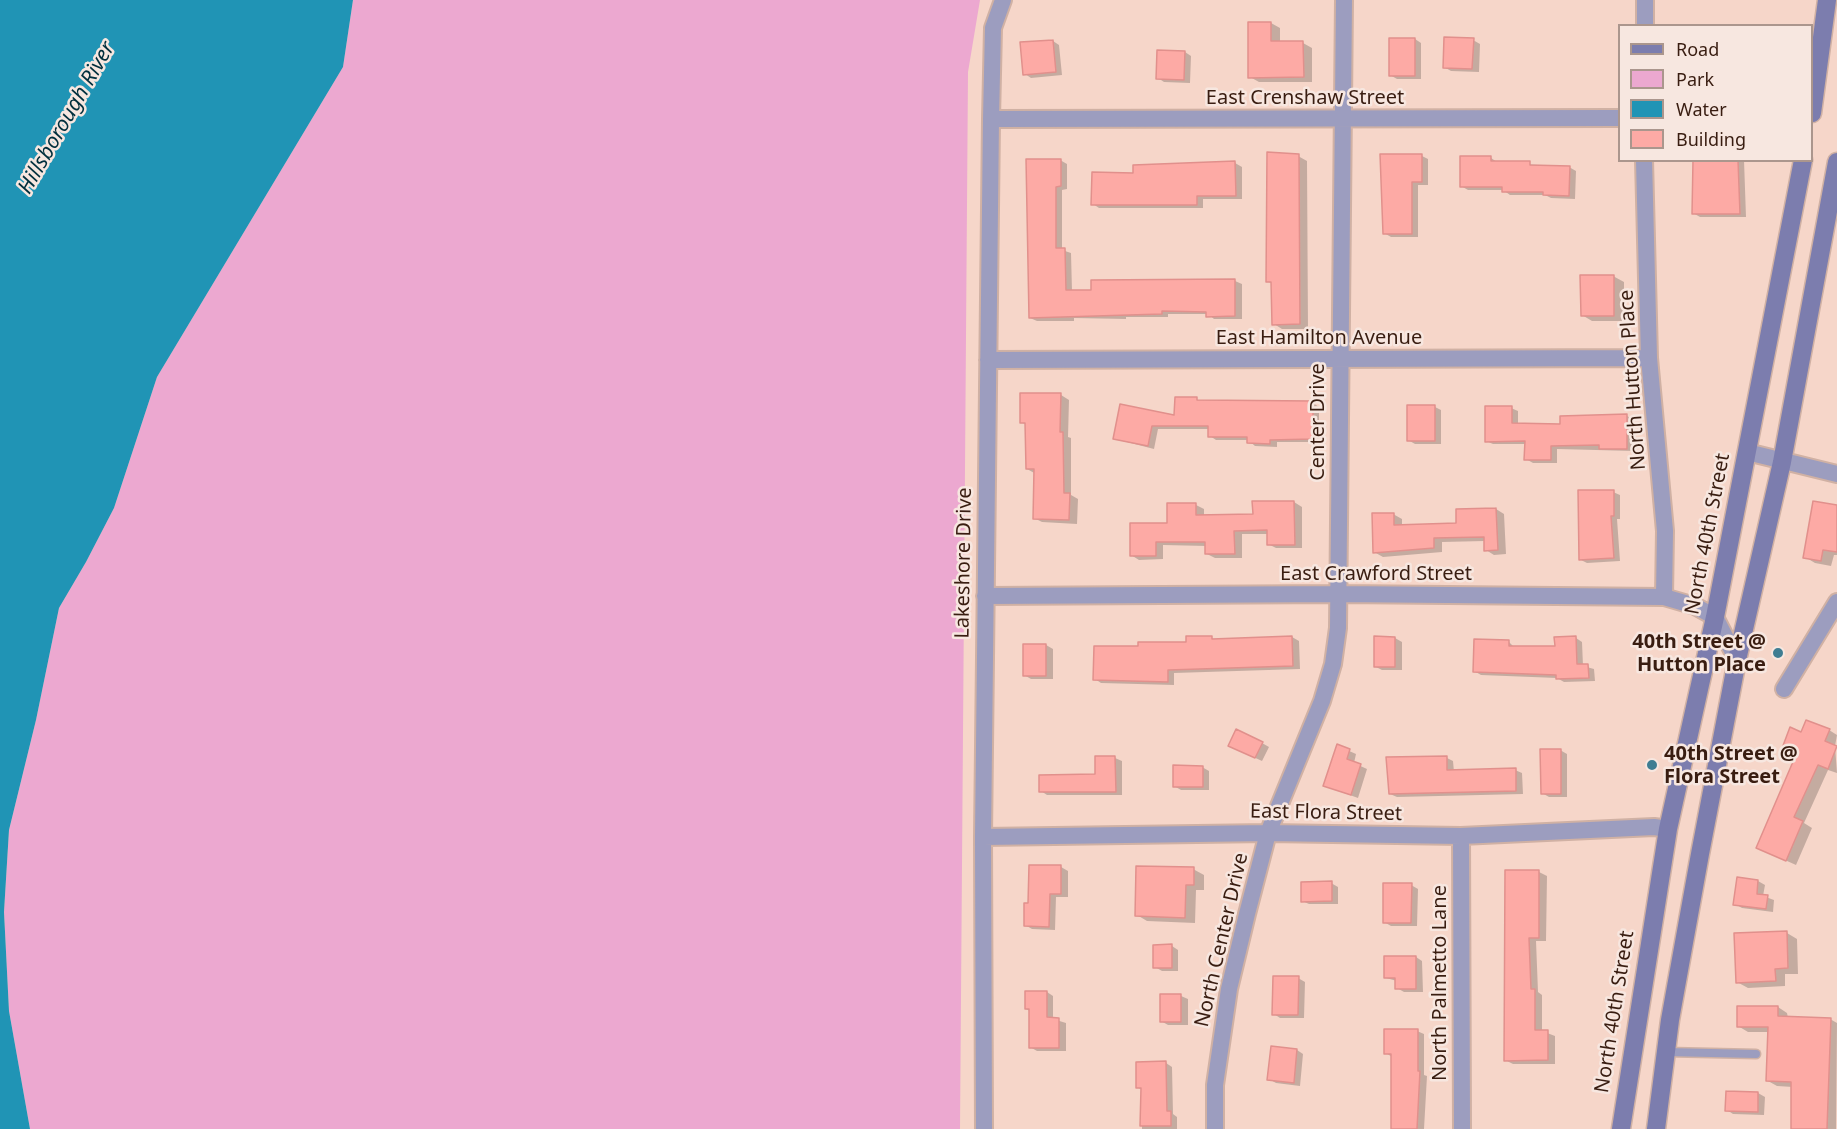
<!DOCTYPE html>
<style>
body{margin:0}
#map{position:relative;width:1837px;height:1129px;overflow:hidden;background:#f6d6c9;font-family:"Noto Sans",sans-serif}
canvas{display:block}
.legend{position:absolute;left:1618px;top:24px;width:195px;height:138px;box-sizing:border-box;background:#f7e7e0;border:2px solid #ab968d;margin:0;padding:8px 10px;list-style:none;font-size:18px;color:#391d11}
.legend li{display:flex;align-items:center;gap:12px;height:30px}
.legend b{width:30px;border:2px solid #ab968d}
</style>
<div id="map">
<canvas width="1837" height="1129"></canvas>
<ul class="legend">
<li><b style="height:8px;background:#7c7dae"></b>Road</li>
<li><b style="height:16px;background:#eca8d0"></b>Park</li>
<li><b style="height:16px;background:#2094b5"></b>Water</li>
<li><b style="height:16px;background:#fdaaa5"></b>Building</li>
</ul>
</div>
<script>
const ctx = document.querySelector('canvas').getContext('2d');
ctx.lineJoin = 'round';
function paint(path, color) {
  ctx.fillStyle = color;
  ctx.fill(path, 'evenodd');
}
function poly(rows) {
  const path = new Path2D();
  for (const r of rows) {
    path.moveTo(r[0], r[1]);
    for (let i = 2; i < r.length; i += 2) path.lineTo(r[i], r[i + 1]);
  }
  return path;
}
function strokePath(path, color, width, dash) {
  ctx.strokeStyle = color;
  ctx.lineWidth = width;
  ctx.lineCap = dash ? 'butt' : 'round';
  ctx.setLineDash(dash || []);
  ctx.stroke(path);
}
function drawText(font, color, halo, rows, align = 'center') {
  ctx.font = font + ' "Noto Sans",sans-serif';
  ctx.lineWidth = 5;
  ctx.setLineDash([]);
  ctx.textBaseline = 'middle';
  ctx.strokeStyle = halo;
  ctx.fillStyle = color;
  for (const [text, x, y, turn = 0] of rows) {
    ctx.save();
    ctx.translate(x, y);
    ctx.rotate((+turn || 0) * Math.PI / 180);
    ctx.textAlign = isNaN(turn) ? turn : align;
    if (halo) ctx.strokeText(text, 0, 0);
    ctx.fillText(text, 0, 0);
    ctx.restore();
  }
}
paint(poly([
 [353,0,980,0,968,72,960,1129,30,1129,9,1011,4,912,9,830,36,720,59,608,86,562,114,508,157,377,343,67]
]), '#eca8d0');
paint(poly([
 [0,0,353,0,343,67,157,377,114,508,86,562,59,608,36,720,9,830,4,912,9,1011,30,1129,0,1129]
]), '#2094b5');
paint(poly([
 [1271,23,1280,28,1280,43,1303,43,1312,48,1312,82,1259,82,1250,77],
 [1415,39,1421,43,1421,79,1397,79,1390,75],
 [1473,40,1480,44,1479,72,1451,71,1444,67],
 [1053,41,1059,45,1062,75,1031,78,1025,74],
 [1185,52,1191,56,1190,83,1164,82,1158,78],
 [1298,156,1307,161,1308,329,1282,329,1274,324,1273,284,1267,281],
 [1422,156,1428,159,1428,185,1418,185,1418,237,1391,237,1384,233],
 [1491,158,1497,162,1569,167,1576,171,1575,199,1551,198,1545,195,1510,195,1503,190,1468,190,1461,186],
 [1060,160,1067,164,1067,189,1062,190,1062,250,1071,253,1072,291,1235,281,1242,284,1242,319,1214,319,1208,314,1168,314,1168,317,1126,317,1126,319,1074,318,1074,321,1037,321,1030,318],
 [1694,160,1744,160,1746,217,1700,217,1693,213],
 [1235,163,1242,167,1242,199,1203,199,1203,208,1099,208,1093,204,1134,175],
 [1613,276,1624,282,1624,321,1592,321,1582,315],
 [1061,395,1069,400,1068,437,1071,438,1071,495,1078,499,1077,524,1042,522,1034,518,1036,474,1027,469,1027,425,1021,422],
 [1196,399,1202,402,1313,403,1319,407,1319,442,1277,442,1277,447,1255,446,1248,440,1216,440,1210,436,1210,429,1158,429,1154,449,1115,439,1176,417],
 [1435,407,1441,410,1441,444,1415,444,1408,440],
 [1511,408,1518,411,1518,425,1562,426,1562,418,1627,416,1634,420,1634,451,1557,449,1557,463,1533,463,1526,459,1526,444,1493,444,1486,441],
 [1613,492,1620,495,1620,519,1617,519,1620,561,1587,563,1581,560],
 [1294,502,1302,507,1302,548,1276,548,1268,544,1268,534,1242,534,1242,558,1215,558,1207,554,1207,546,1163,545,1163,559,1139,560,1131,555,1196,505,1204,509,1204,516,1254,516],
 [1837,507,1837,555,1834,555,1831,566,1815,563,1805,557],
 [1496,509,1504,514,1506,554,1494,555,1486,550,1485,541,1442,542,1442,552,1383,557,1374,552,1393,514,1402,519,1402,526,1458,525],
 [1292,637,1299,641,1300,669,1174,673,1174,685,1101,683,1095,679,1140,648,1188,644,1211,638,1216,640],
 [1395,638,1402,642,1402,670,1382,670,1376,667],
 [1576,638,1582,642,1583,666,1594,669,1595,681,1564,682,1557,678,1481,675,1474,671,1509,642,1515,648,1556,648],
 [1024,645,1046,645,1053,649,1053,679,1031,679,1024,675],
 [1829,730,1837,735,1835,746,1837,773,1828,770,1804,823,1812,828,1796,865,1758,848,1796,758,1782,751,1802,734],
 [1262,743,1269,747,1262,761,1236,749],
 [1338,746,1356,754,1354,763,1367,769,1358,798,1325,786],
 [1560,750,1567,754,1567,797,1549,797,1542,793],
 [1115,758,1122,761,1122,795,1047,795,1041,791,1096,776],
 [1447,758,1453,761,1454,772,1515,770,1522,773,1523,794,1397,797,1390,794],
 [1202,767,1209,771,1209,790,1181,790,1174,786],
 [1061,867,1068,871,1068,897,1056,897,1055,930,1032,929,1025,925,1030,905],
 [1193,869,1204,875,1204,890,1196,890,1195,923,1147,921,1137,915],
 [1539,872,1547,876,1546,941,1536,941,1538,992,1542,995,1542,1031,1555,1036,1555,1064,1513,1064,1505,1060],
 [1738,879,1758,881,1765,885,1763,896,1774,900,1773,912,1742,908,1735,904],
 [1331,883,1338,887,1338,904,1309,904,1302,901],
 [1411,885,1418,889,1417,926,1391,926,1384,922],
 [1787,933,1797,939,1798,974,1785,974,1785,986,1748,988,1737,982],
 [1172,946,1178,950,1178,971,1162,971,1155,967],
 [1416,957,1422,961,1423,992,1404,992,1397,988,1397,981,1386,978],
 [1298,978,1305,982,1304,1018,1280,1018,1274,1014],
 [1047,992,1053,996,1053,1019,1066,1023,1066,1051,1037,1051,1030,1047,1030,1011,1026,1009],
 [1161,996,1181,996,1188,999,1188,1025,1168,1025,1161,1021],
 [1778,1007,1787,1013,1788,1018,1830,1019,1837,1023,1836,1129,1792,1129,1793,1087,1777,1086,1768,1081,1770,1032,1748,1032,1738,1026],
 [1417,1031,1424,1034,1424,1075,1427,1076,1424,1129,1392,1129,1392,1057,1386,1053],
 [1272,1048,1297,1050,1303,1054,1300,1086,1276,1083,1269,1079],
 [1166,1063,1172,1067,1173,1114,1177,1117,1177,1129,1142,1129,1142,1090,1137,1087],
 [1727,1092,1758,1093,1765,1097,1764,1115,1733,1114,1727,1110]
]), '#0003');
const building = poly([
 [1248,22,1271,22,1271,41,1303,41,1304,77,1248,78,1248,22],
 [1444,37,1474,38,1472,69,1443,68,1444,37],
 [1389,38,1415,38,1415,76,1389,76,1389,38],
 [1053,40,1056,72,1023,75,1020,42,1053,40],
 [1157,50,1185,51,1184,80,1156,79,1157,50],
 [1267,152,1299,154,1300,324,1272,325,1271,282,1266,282,1267,152],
 [1380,154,1422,154,1422,182,1412,182,1412,234,1383,234,1380,154],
 [1460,156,1491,156,1491,161,1530,161,1530,165,1570,166,1569,196,1543,195,1543,192,1502,192,1502,187,1460,187,1460,156],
 [1026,159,1061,159,1061,186,1056,187,1056,248,1065,248,1066,290,1091,290,1091,280,1235,279,1235,316,1206,317,1206,312,1162,311,1162,314,1029,318,1026,159],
 [1693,160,1738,160,1740,214,1692,214,1693,160],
 [1235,161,1236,196,1197,196,1197,205,1091,205,1092,172,1133,173,1133,165,1235,161],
 [1580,275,1614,275,1614,316,1581,316,1580,275],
 [1020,393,1061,393,1060,432,1063,432,1064,493,1070,493,1069,520,1033,519,1034,469,1026,469,1025,423,1020,423,1020,393],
 [1175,397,1197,397,1197,400,1313,401,1313,439,1270,440,1270,444,1247,443,1247,437,1208,437,1208,426,1152,426,1148,446,1113,439,1120,404,1174,415,1175,397],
 [1407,405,1435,405,1435,441,1407,441,1407,405],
 [1485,406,1512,406,1512,423,1560,424,1560,416,1627,414,1627,449,1599,449,1599,445,1551,446,1551,460,1524,460,1525,441,1485,442,1485,406],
 [1578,490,1614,490,1614,516,1611,516,1614,558,1579,560,1578,490],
 [1252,501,1294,501,1295,545,1267,545,1267,530,1234,531,1235,554,1205,554,1205,542,1156,542,1156,556,1130,556,1130,523,1167,523,1167,503,1196,503,1196,515,1253,514,1252,501],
 [1813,501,1837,505,1837,552,1823,550,1821,561,1803,558,1813,501],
 [1496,508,1498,550,1484,551,1484,537,1434,538,1434,548,1373,553,1372,513,1394,513,1394,525,1456,523,1456,509,1496,508],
 [1186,636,1212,636,1212,639,1292,636,1293,666,1168,670,1168,682,1093,680,1094,646,1138,646,1138,642,1186,642,1186,636],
 [1374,636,1395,637,1395,667,1374,667,1374,636],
 [1576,636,1577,664,1588,664,1589,678,1556,679,1556,675,1473,672,1474,639,1509,640,1509,646,1555,646,1554,637,1576,636],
 [1023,644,1046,644,1046,676,1023,676,1023,644],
 [1806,720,1830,729,1825,741,1837,746,1828,769,1818,765,1794,817,1803,821,1786,861,1756,848,1795,757,1781,751,1790,727,1801,732,1806,720],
 [1236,729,1263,742,1255,758,1228,746,1236,729],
 [1337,744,1350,749,1347,759,1361,764,1351,795,1323,786,1337,744],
 [1540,749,1561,749,1561,794,1541,794,1540,749],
 [1095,756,1115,756,1116,792,1039,792,1039,775,1095,774,1095,756],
 [1447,756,1447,770,1516,768,1516,791,1389,794,1386,757,1447,756],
 [1173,765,1203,766,1203,787,1173,787,1173,765],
 [1029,865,1061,865,1061,894,1050,894,1049,927,1024,926,1024,903,1028,903,1029,865],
 [1136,866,1194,867,1194,885,1186,885,1185,918,1135,916,1136,866],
 [1505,870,1539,870,1539,938,1529,938,1531,989,1535,989,1535,1030,1548,1030,1548,1060,1504,1061,1505,870],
 [1737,877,1758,880,1757,894,1768,895,1766,909,1733,905,1737,877],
 [1332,881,1332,901,1301,902,1301,882,1332,881],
 [1383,883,1412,883,1411,923,1383,923,1383,883],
 [1787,931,1788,968,1775,969,1776,981,1736,983,1734,933,1787,931],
 [1172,944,1172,968,1153,968,1153,945,1172,944],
 [1384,956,1416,956,1416,989,1395,989,1395,978,1384,978,1384,956],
 [1273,976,1299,976,1298,1015,1272,1015,1273,976],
 [1025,991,1047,991,1047,1017,1059,1018,1059,1048,1029,1048,1029,1009,1025,1009,1025,991],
 [1160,994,1181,994,1181,1022,1160,1022,1160,994],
 [1737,1006,1778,1006,1778,1016,1831,1018,1827,1129,1791,1129,1791,1082,1766,1081,1768,1027,1737,1027,1737,1006],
 [1384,1029,1418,1029,1418,1071,1420,1071,1417,1129,1391,1129,1391,1054,1384,1054,1384,1029],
 [1271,1046,1297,1049,1294,1083,1267,1080,1271,1046],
 [1166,1061,1167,1111,1171,1111,1171,1126,1140,1126,1141,1088,1136,1088,1136,1062,1166,1061],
 [1726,1091,1758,1092,1758,1112,1725,1111,1726,1091]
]);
paint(building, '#fdaaa5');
strokePath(building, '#e1908c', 1.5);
const service = poly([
 [1666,1052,1756,1054]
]);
const minor = poly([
 [1645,26,1645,0],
 [991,119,1620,118],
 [1644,160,1649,358,1665,531,1664,597],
 [988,360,1649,358],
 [1747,452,1837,474],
 [985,596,1339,594,1664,597,1695,606,1715,617,1737,660],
 [1784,689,1837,602],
 [1461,836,1462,1129],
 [983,837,1268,833,1461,836,1654,827,1668,829],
 [984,1129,983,837,991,119,993,28,1003,0],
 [1215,1129,1215,1085,1229,989,1247,914,1268,833,1322,701,1333,664,1338,628,1344,0]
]);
const secondary = poly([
 [1812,113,1827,0],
 [1621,1129,1668,829,1715,617,1803,160],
 [1656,1129,1670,1020,1700,854,1737,660,1782,462,1837,162]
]);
strokePath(service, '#d0b1a4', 11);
strokePath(minor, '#d0b1a4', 20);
strokePath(secondary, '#d0b1a4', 21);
strokePath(service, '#9c9dbf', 8);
strokePath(minor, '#9c9dbf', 16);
strokePath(secondary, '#7c7dae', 18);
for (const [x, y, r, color] of [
 [1778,653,6,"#3f7d92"],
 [1652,765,6,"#3f7d92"]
]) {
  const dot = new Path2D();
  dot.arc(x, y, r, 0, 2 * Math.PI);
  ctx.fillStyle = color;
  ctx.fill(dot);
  strokePath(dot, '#f7e7e0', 2);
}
drawText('20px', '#391d11', '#f7e7e0', [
 ["East Crenshaw Street",1305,98],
 ["East Hamilton Avenue",1319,338],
 ["North Hutton Place",1633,380,-94],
 ["Center Drive",1318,422,-90],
 ["North 40th Street",1708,534,-79],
 ["Lakeshore Drive",964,563,-89],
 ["East Crawford Street",1376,574],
 ["East Flora Street",1326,813,1],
 ["North Center Drive",1222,940,-77],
 ["North Palmetto Lane",1440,983,-90],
 ["North 40th Street",1615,1012,-81]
]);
drawText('bold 20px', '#391d11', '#f7e7e0', [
 ["40th Street @",1766,642],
 ["Hutton Place",1766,665],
 ["40th Street @",1664,754,"left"],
 ["Flora Street",1664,777,"left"]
], 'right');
drawText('italic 21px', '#002f3d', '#f7e7e0', [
 ["Hillsborough River",67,118,-60]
]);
</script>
